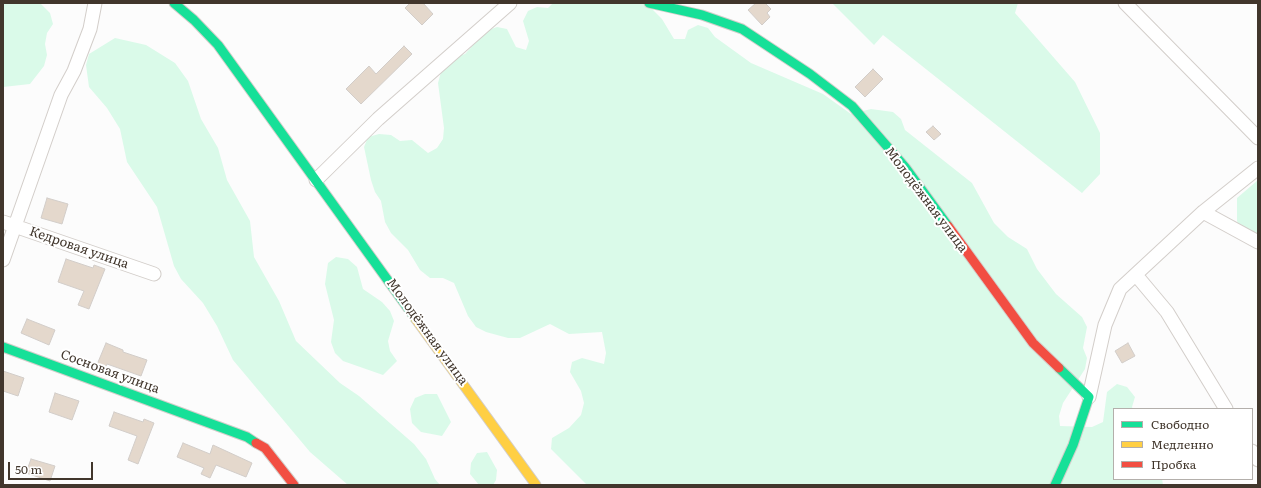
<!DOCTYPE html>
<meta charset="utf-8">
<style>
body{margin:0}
#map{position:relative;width:1261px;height:488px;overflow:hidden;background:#fcfcfc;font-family:Literata,serif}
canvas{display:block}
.frame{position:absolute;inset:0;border:4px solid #41362c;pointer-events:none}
.legend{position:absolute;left:1113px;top:408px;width:140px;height:72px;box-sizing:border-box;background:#fff;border:1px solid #b3afab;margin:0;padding:5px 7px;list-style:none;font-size:12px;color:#41362c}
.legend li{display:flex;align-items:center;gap:8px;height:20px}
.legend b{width:20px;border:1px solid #b3afab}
.scale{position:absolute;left:8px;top:462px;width:85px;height:18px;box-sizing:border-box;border:2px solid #41362c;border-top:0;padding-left:5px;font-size:12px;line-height:14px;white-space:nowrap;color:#41362c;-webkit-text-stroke:3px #fff;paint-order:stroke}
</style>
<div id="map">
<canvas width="1261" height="488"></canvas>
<div class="frame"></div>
<ul class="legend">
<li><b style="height:5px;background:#16e098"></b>Свободно</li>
<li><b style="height:5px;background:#ffcf43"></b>Медленно</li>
<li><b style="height:5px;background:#f24e42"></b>Пробка</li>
</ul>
<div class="scale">50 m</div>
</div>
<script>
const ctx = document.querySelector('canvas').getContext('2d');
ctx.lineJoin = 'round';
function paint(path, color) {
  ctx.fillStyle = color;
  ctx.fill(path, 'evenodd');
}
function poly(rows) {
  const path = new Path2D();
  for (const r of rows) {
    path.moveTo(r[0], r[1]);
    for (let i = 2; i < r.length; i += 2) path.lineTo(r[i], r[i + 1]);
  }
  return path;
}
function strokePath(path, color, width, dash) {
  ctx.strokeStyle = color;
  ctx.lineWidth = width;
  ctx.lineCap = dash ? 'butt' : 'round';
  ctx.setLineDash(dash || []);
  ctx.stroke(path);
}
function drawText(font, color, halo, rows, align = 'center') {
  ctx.font = font + ' Literata,serif';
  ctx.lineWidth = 4;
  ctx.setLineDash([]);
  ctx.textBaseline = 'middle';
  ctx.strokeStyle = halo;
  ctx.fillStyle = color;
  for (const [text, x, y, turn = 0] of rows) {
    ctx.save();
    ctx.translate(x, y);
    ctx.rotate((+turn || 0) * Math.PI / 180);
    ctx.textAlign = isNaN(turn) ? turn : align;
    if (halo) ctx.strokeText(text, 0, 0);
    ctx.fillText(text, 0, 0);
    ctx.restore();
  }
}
paint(poly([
 [3,3,40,3,50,13,53,24,47,33,45,44,47,55,44,66,30,84,3,87],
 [553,3,646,3,662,19,674,39,685,39,688,30,698,25,708,28,715,37,751,63,823,94,851,114,871,109,893,112,901,119,905,130,972,183,994,223,1008,237,1027,249,1037,269,1056,294,1082,317,1087,327,1083,348,1087,358,1085,369,1063,403,1059,416,1060,426,1092,427,1103,422,1107,392,1117,384,1127,387,1135,397,1132,407,1133,409,1114,409,1114,479,1162,479,1163,485,587,485,551,449,552,438,569,428,581,415,584,403,581,391,570,372,572,362,582,358,604,364,606,353,602,332,569,334,550,324,520,338,508,338,486,332,476,327,468,316,454,283,443,278,430,278,420,270,408,250,391,233,385,222,381,201,375,192,371,180,364,147,368,137,379,134,391,135,400,141,412,140,428,153,437,148,443,139,444,128,438,83,441,72,455,57,465,54,486,31,497,27,507,29,516,47,526,50,529,41,523,21,528,11,537,7,548,8],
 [832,3,1018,3,1015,13,1075,82,1100,133,1100,174,1082,193,883,35,874,45],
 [115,38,146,45,175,63,188,81,201,119,218,148,227,180,250,221,254,257,279,301,296,341,340,383,359,396,414,444,426,459,435,479,440,485,348,485,310,452,233,360,217,326,203,303,181,279,174,266,157,207,127,162,120,129,107,108,89,87,86,65,89,54],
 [1258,180,1258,247,1242,233,1237,221,1237,198],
 [336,257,348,259,357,267,363,289,382,302,390,311,394,321,388,341,390,351,397,361,383,375,343,361,335,353,331,342,334,320,325,284,328,263],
 [425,394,437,394,451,422,442,436,421,432,412,423,410,409,415,398],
 [487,452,497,470,496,480,493,485,479,485,470,474,471,463,477,453]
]), '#dafae9');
const building = poly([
 [410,3,423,3,433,14,422,25,405,8,410,3],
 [756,3,765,3,771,9,767,13,770,17,762,25,748,10,756,3],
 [404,46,412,54,361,104,346,89,369,66,376,74,404,46],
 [873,69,883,79,865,97,855,87,873,69],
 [933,126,941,134,934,140,926,132,933,126],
 [47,198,68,204,62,224,41,218,47,198],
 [66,259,93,268,94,265,105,269,89,309,78,305,84,291,58,282,66,259],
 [27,319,55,330,49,345,21,333,27,319],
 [106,343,123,350,123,352,147,360,141,376,107,364,104,370,96,367,106,343],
 [1128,343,1135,356,1122,363,1115,351,1128,343],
 [3,371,24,378,18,396,3,391,3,371],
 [55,393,79,401,72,420,49,412,55,393],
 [114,412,143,422,144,419,154,423,138,464,128,460,137,436,109,426,114,412],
 [183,443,210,454,213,445,252,463,246,477,216,465,210,478,201,474,204,468,177,457,183,443],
 [31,459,55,466,50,481,26,473,31,459]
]);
paint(building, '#e4d8cc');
strokePath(building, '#d2cdc9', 1);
const street = poly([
 [1125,3,1258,138],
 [316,180,378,119,510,3],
 [1203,212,1258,242],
 [3,222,154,274],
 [3,260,61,95,74,71,90,29,95,3],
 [1136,275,1167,312,1226,409],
 [1089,397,1105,325,1120,289,1203,212,1258,168],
 [1252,451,1258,460]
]);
const fast = poly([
 [174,3,194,20,218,45,415,318],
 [649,3,702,15,742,29,810,74,852,106,905,167,948,226],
 [3,347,247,437,256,443],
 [1055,485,1073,445,1089,397,1059,368]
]);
const slow = poly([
 [415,318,536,485]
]);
const jam = poly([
 [948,226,1033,343,1059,368],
 [256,443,265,448,294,485]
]);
strokePath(street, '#d3ceca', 15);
strokePath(fast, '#d3ceca', 11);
strokePath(slow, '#d3ceca', 11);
strokePath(jam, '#d3ceca', 11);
strokePath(street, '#fff', 13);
strokePath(fast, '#16e098', 9);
strokePath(slow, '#ffcf43', 9);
strokePath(jam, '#f24e42', 9);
drawText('13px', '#41362c', '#fff', [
 ["Молодёжная улица",926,200,53],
 ["Кедровая улица",79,248,19],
 ["Молодёжная улица",427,332,54],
 ["Сосновая улица",110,372,20]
]);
</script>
